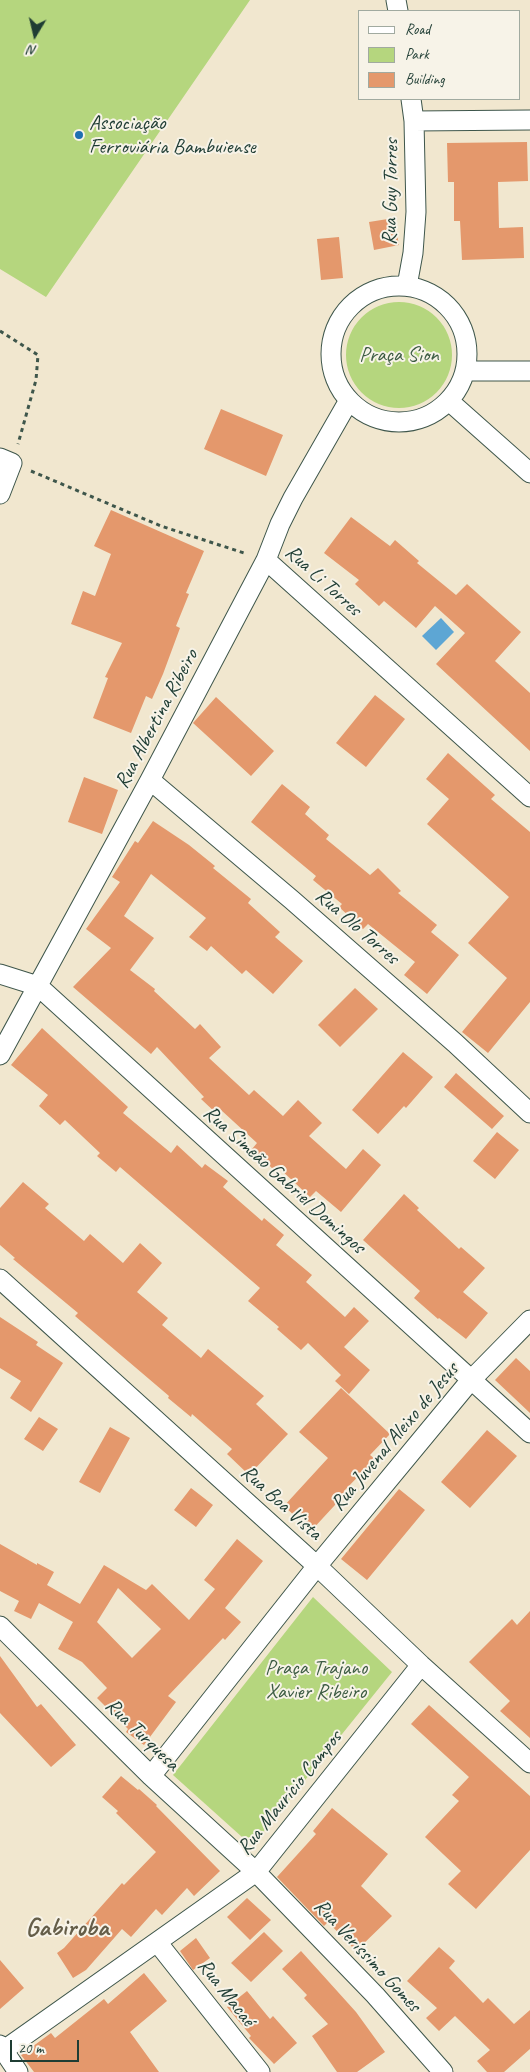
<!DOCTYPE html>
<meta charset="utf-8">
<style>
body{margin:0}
#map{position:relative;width:530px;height:2072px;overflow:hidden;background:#f1e7cf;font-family:Caveat,sans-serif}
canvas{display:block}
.legend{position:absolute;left:358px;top:10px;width:162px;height:90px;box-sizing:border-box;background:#f7f3e8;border:1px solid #a1aaa0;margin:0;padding:6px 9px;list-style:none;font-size:15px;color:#1f3d34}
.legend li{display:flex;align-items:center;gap:10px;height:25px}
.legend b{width:25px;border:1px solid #a1aaa0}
.north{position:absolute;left:10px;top:10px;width:50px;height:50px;-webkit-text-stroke:4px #f7f3e8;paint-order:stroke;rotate:189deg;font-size:14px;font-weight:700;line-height:20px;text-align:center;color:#1f3d34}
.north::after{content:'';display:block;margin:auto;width:18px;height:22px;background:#1f3d34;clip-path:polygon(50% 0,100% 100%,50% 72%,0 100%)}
.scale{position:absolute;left:10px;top:2040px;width:69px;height:22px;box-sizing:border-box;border:2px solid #1f3d34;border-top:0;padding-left:6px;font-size:15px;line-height:18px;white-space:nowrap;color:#1f3d34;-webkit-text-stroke:4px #f7f3e8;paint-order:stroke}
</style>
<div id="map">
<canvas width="530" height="2072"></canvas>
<ul class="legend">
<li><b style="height:6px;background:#fff"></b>Road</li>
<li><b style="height:14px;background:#b5d67e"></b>Park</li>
<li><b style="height:14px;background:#e4986c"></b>Building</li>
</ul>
<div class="north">N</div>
<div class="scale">20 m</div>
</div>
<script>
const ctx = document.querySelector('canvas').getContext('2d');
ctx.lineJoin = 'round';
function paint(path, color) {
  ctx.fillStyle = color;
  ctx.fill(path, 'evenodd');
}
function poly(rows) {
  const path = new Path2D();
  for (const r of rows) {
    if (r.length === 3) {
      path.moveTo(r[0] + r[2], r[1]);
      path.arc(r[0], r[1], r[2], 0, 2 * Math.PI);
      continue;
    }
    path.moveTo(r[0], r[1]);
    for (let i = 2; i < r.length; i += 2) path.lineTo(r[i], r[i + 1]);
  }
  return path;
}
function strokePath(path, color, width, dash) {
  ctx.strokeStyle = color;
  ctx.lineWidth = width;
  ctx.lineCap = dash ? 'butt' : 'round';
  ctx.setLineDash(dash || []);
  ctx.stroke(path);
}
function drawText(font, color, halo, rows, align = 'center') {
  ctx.font = font + ' Caveat,sans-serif';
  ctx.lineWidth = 4;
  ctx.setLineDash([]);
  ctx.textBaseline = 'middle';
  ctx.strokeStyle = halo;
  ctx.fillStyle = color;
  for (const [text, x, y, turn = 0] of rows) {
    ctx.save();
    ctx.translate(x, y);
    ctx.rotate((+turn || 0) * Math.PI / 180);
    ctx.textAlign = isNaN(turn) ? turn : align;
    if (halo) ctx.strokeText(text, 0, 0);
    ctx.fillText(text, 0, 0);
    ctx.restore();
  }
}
paint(poly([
 [0,0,250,0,46,297,0,269],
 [399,355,53],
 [313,1597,392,1672,252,1846,173,1775]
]), '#b5d67e');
paint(poly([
 [441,618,454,632,436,650,422,636]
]), '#5da6d4');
paint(poly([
 [527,142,528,181,498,182,499,228,523,227,524,258,462,260,460,221,454,221,454,182,448,182,447,143],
 [394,218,399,245,374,250,369,222],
 [339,237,343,278,321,280,317,239],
 [221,409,283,435,266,476,204,449],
 [111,510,204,551,186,593,189,594,176,626,180,628,163,674,152,699,146,696,131,733,93,718,108,678,105,677,122,643,71,624,83,591,95,596,111,554,94,546],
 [351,517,390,546,395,540,419,561,417,563,456,595,467,584,521,632,495,661,530,693,530,751,436,664,465,633,435,606,416,628,384,601,379,606,355,584,359,580,324,553],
 [375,695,405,719,366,767,336,743],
 [216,697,274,751,251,776,193,723],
 [448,753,495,795,491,799,530,832,530,1002,488,1053,462,1032,507,978,468,943,509,897,427,824,449,799,426,779],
 [84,777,118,790,102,834,68,822],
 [282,784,310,807,305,814,329,835,326,839,370,875,378,868,401,891,398,893,437,925,431,932,459,955,427,994,404,975,415,962,368,924,363,929,339,907,342,904,313,880,316,876,251,822],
 [153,821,189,845,215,866,213,868,251,899,248,903,280,932,275,937,303,961,273,994,246,970,242,974,211,946,207,951,189,937,206,918,151,874,124,916,154,938,130,970,155,989,154,991,195,1029,200,1024,221,1047,209,1058,249,1095,254,1090,283,1116,298,1100,322,1123,309,1136,346,1169,363,1149,381,1165,341,1212,316,1191,310,1197,279,1168,275,1171,252,1149,257,1143,221,1110,217,1114,201,1099,204,1097,157,1047,151,1054,73,987,111,948,86,929,120,882,112,877,135,841,138,843],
 [355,988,378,1009,340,1047,318,1025],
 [42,1028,128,1107,123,1113,171,1153,177,1145,202,1168,205,1164,228,1181,223,1187,262,1221,264,1218,284,1235,276,1245,312,1275,306,1282,345,1317,354,1307,369,1321,344,1347,370,1370,349,1394,335,1381,341,1375,308,1343,301,1350,277,1329,279,1327,248,1301,260,1288,120,1167,116,1172,97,1156,100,1153,65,1120,60,1125,39,1106,48,1095,11,1065],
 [403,1052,433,1077,406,1108,404,1106,378,1134,352,1110],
 [456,1073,504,1116,492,1129,444,1087],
 [497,1132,519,1150,495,1179,473,1161],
 [23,1182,49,1204,45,1208,84,1241,90,1234,123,1263,140,1243,162,1263,137,1292,168,1318,162,1325,201,1358,208,1349,264,1396,256,1404,288,1434,249,1475,227,1454,232,1449,192,1414,191,1417,168,1398,169,1396,75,1316,78,1313,13,1259,15,1258,0,1245,0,1208],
 [404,1194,419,1208,417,1210,459,1249,461,1247,485,1268,463,1292,488,1313,466,1339,439,1318,438,1319,414,1298,420,1291,363,1240],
 [0,1317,38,1342,36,1345,63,1363,31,1412,10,1398,21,1381,0,1368],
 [516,1358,530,1371,530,1413,495,1380],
 [341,1388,390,1434,370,1455,375,1459,344,1491,346,1493,311,1531,284,1506,328,1458,299,1432],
 [39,1417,58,1429,43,1451,24,1439],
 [110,1427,130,1438,100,1493,79,1482],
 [487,1430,517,1456,470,1508,441,1482],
 [191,1488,213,1505,196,1527,174,1510],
 [399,1489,425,1510,367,1580,341,1559],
 [237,1539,263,1561,225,1608,241,1622,225,1640,223,1638,168,1696,176,1702,144,1745,126,1732,128,1729,97,1698,107,1688,82,1662,58,1649,73,1622,39,1603,31,1619,14,1611,19,1601,0,1591,0,1544,37,1565,37,1563,54,1572,47,1585,80,1604,104,1565,146,1590,152,1584,189,1620,215,1589,204,1580],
 [118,1588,161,1629,132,1658,97,1622],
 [530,1611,530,1738,500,1711,510,1701,469,1662,512,1619,517,1625],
 [0,1656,37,1707,41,1704,76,1745,51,1767,0,1713],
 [429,1705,530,1796,530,1850,476,1909,448,1884,461,1871,425,1837,459,1801,452,1795,469,1777,411,1724],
 [121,1776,138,1790,139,1789,157,1805,156,1806,220,1871,194,1896,187,1888,162,1915,156,1909,131,1937,122,1929,86,1970,73,1978,57,1953,64,1948,122,1883,124,1885,156,1852,116,1813,118,1811,102,1797],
 [332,1808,388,1854,361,1886,392,1916,356,1951,328,1922,324,1926,277,1877,316,1834,313,1831],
 [247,1898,271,1920,250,1940,227,1917],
 [264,1932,283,1951,251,1982,231,1963],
 [196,1938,210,1958,193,1970,180,1951],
 [439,1947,455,1961,449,1968,483,2003,488,1998,514,2024,530,2010,530,2049,504,2072,487,2072,477,2061,490,2050,455,2016,439,2031,426,2018,437,2008,407,1981],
 [301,1951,356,2012,385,2052,357,2072,337,2072,312,2036,328,2024,304,1998,307,1995,282,1969],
 [0,1960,24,1988,0,2009],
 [144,1973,167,2001,130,2032,159,2072,34,2072,21,2055,51,2033,55,2038,104,1999,108,2004],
 [247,1991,270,2019,273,2016,297,2043,274,2064,249,2038,251,2036,227,2007]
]), '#e4986c');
const minor = poly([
 [396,0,398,11],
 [414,121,530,120],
 [399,354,68],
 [407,286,413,253,416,212,414,121,411,99],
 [465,371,530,371],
 [449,401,530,473],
 [0,458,12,463,0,494],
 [266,560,530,797],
 [150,780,292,900,455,1043,530,1113],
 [0,974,38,986,530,1433],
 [0,1055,150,780,266,560,280,524,293,498,348,402],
 [0,1279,317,1566,421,1665,530,1763],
 [0,1626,151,1776,256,1872,375,1995,443,2072],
 [151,1776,317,1566,470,1381,530,1320],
 [157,1942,260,2072],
 [0,2045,18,2072],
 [4,2050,256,1872,421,1665]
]);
strokePath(minor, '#3e564b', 21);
strokePath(poly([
 [0,331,38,355,36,380,18,444],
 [31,471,161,526,247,554]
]), '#3e564b', 3, [4, 4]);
strokePath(minor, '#fff', 19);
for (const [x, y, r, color] of [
 [79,135,5,"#1f6fb2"]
]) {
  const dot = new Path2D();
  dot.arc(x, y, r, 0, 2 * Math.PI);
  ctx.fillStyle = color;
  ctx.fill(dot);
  strokePath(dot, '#f7f3e8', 2);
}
drawText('21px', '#1f3d34', '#f7f3e8', [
 ["Associação",89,123],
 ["Ferroviária Bambuiense",89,147]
], 'left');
drawText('21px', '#1f3d34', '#f7f3e8', [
 ["Rua Guy Torres",391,192,-89],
 ["Rua Li Torres",323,581,42],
 ["Rua Albertina Ribeiro",157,719,-62],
 ["Rua Olo Torres",357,927,41],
 ["Rua Simeão Gabriel Domingos",284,1180,42],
 ["Rua Juvenal Aleixo de Jesus",395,1437,-50],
 ["Rua Boa Vista",281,1503,42],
 ["Rua Turquesa",142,1735,44],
 ["Rua Maurício Campos",290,1793,-51],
 ["Rua Veríssimo Gomes",367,1956,47],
 ["Rua Macaé",226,1993,52]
]);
drawText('21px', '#3d5c43', '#f7f3e8', [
 ["Praça Sion",399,355],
 ["Praça Trajano",316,1668],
 ["Xavier Ribeiro",316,1692]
]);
drawText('bold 26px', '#645d48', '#f7f3e8', [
 ["Gabiroba",67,1928]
]);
</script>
